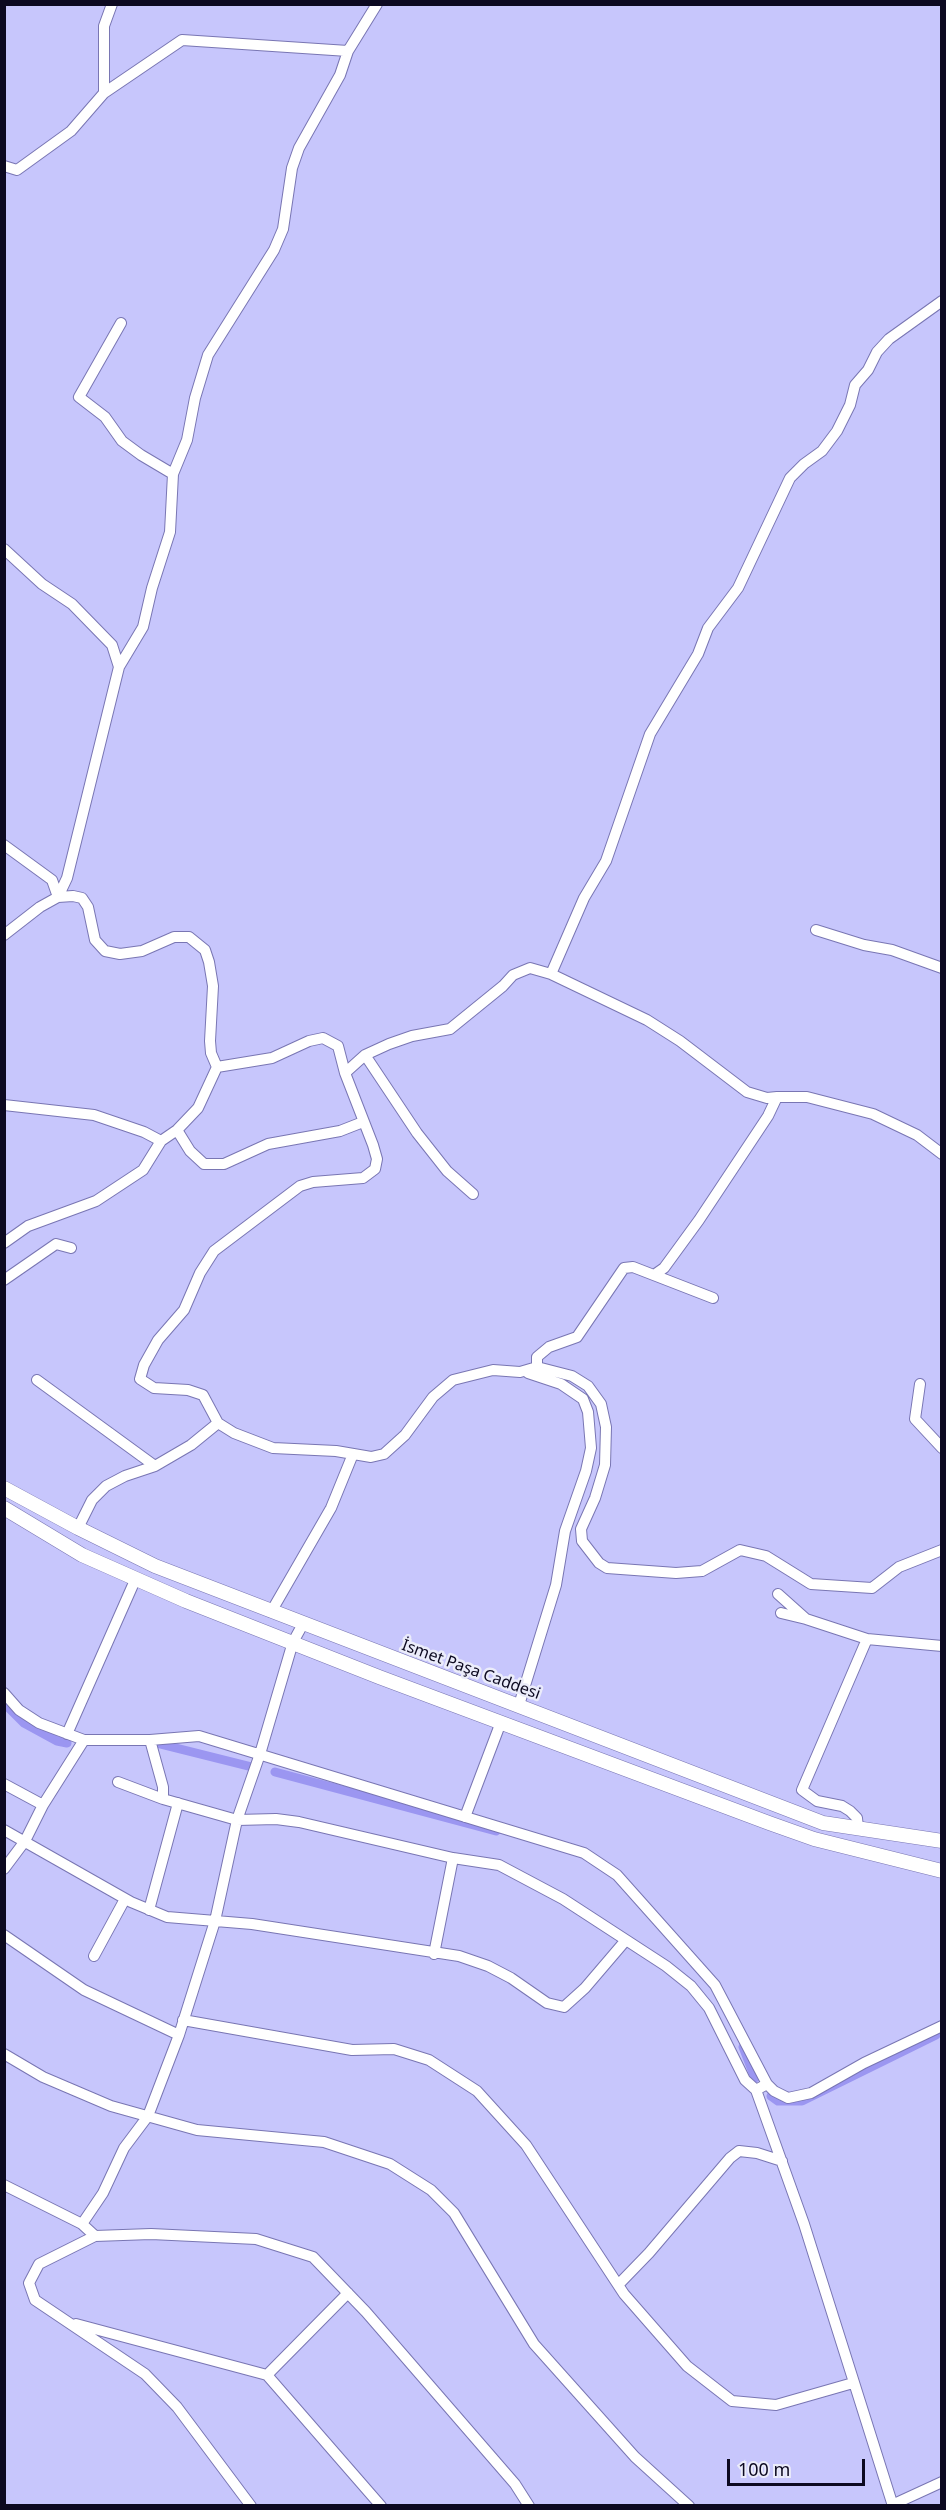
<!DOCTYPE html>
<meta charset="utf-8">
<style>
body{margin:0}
#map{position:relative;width:946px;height:2510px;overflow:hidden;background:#c7c6fc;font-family:"Noto Sans",sans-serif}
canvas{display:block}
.frame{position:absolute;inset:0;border:6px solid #0c0920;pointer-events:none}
.scale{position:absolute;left:727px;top:2459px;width:138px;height:27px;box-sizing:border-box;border:3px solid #0c0920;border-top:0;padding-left:8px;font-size:18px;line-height:21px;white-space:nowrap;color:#0c0920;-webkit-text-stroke:4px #ebecfa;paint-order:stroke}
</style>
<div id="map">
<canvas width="946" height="2510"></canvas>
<div class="frame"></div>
<div class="scale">100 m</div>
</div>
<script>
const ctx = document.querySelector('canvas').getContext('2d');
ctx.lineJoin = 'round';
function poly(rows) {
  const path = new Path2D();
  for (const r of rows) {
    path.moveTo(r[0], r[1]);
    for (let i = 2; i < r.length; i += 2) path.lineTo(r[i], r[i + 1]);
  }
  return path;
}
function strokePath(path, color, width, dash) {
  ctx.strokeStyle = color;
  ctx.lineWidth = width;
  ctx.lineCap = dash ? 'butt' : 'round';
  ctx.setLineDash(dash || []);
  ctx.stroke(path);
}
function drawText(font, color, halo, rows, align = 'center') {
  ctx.font = font + ' "Noto Sans",sans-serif';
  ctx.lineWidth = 5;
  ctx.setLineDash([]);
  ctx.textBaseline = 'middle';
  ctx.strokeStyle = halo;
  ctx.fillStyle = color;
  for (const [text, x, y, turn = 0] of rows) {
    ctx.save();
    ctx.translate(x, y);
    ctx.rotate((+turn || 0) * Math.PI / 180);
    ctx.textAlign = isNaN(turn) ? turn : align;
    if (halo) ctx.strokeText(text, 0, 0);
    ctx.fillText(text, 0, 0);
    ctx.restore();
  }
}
strokePath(poly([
 [4,1703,24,1723,57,1741,67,1743],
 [156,1743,252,1767],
 [275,1772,496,1831],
 [743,2047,755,2078],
 [771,2096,778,2101,802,2101,936,2035]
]), '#9b96f1', 9);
const minor = poly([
 [112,4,104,26,104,93,182,40,348,51],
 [4,166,17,170,71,131,104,93],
 [121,323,79,397,105,417,122,441,141,455,173,474],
 [4,549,42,584,72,604,112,645,119,667,67,878,58,897],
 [119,667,143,627,152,588,170,532,173,474,187,440,195,398,208,355,274,250,283,229,292,168,299,148,340,75,348,51,377,4],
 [4,845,52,880,58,897],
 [816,930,864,945,892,950,942,968],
 [4,935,40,907,58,897,73,896,82,898,88,907,95,940,105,951,120,954,142,951,174,937,189,937,205,950,209,962,213,986,210,1041,211,1053,217,1067,198,1108,177,1130,161,1141,143,1170,96,1201,28,1226,4,1243],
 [551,974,647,1020,680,1041,747,1092,767,1098,777,1097],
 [365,1055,417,1133,447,1171,473,1194],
 [217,1067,272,1058,309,1041,323,1038,338,1046,345,1073,373,1145,377,1159,375,1169,363,1178,313,1182,300,1186,214,1251,200,1273,184,1310,158,1340,144,1365,140,1379,154,1388,188,1390,203,1395,218,1423,234,1433,273,1448,336,1451,371,1457,384,1454,405,1435,433,1397,453,1380,493,1370,520,1372,537,1367,572,1376,588,1386,601,1404,606,1427,605,1465,595,1498,581,1529,582,1541,599,1563,607,1568,676,1573,702,1571,740,1550,766,1556,811,1584,872,1588,899,1567,942,1550],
 [345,1073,365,1055,389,1044,412,1036,450,1029,503,986,513,975,530,968,551,974,584,898,606,861,650,734,698,654,708,628,738,588,790,478,804,464,822,451,837,431,850,405,855,385,868,370,877,352,889,339,942,301],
 [4,1105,94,1115,144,1132,161,1141],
 [177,1130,190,1151,204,1164,224,1164,268,1144,340,1131,363,1122],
 [654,1275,664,1268,699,1220,768,1116,777,1097,807,1097,873,1114,917,1135,942,1154],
 [4,1280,56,1244,71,1248],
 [537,1367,537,1357,549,1347,577,1337,624,1268,633,1267,713,1298],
 [37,1380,155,1466],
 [920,1384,915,1419,942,1448],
 [78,1528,92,1500,106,1486,125,1476,155,1466,191,1445,218,1423],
 [778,1594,806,1619,867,1639,802,1790,817,1801,842,1806,850,1811,857,1818,858,1828],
 [271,1612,331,1508,353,1454],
 [781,1613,806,1619],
 [867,1639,942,1646],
 [4,1693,19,1710,39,1723,84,1740,150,1740,199,1736,584,1853,617,1875,715,1985,767,2084,774,2091,788,2098,811,2093,864,2063,942,2026],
 [519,1705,556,1585,565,1531,586,1471,591,1448,588,1412,583,1399,561,1384,528,1373],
 [67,1734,136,1578],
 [150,1740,163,1787,163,1799],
 [118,1782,163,1799,237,1820,276,1819,299,1822,453,1858,499,1865,563,1899,666,1966,691,1986,709,2008,745,2080,756,2090,767,2084],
 [4,1784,43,1805],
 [465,1817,501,1722],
 [4,1830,131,1902,167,1917,252,1924,459,1956,488,1966,511,1978,547,2003,564,2007,585,1988,626,1940],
 [4,1869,25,1841,43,1805,84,1740],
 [149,1910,178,1803],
 [4,1935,84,1990,179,2035],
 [434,1954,453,1858],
 [94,1956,125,1899],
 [183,2020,352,2050,394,2049,429,2060,477,2091,526,2145,624,2294,687,2366,732,2401,776,2405,853,2383],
 [4,2054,43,2077,111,2106,197,2130,324,2142,390,2164,431,2190,454,2213,534,2344,635,2457,689,2506],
 [756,2090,804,2224,893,2506],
 [4,2185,82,2224,95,2236],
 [82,2224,103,2193,124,2148,148,2116,179,2035,215,1921,237,1820,260,1754,293,1642,303,1624],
 [618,2285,649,2253,730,2158,739,2151,757,2153,782,2161],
 [76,2324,267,2375,381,2506],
 [267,2375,348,2293],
 [892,2505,942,2482],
 [251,2506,177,2407,145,2374,35,2300,29,2283,39,2264,95,2236,151,2234,256,2239,313,2257,366,2312,515,2484,529,2506]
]);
const major = poly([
 [4,1488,78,1528,155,1566,823,1823,942,1841],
 [4,1508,82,1555,186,1601,379,1677,769,1823,814,1839,942,1871]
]);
strokePath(minor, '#7976b3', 12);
strokePath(major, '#7976b3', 15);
strokePath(minor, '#fff', 10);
strokePath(major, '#fff', 14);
drawText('16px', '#0c0920', '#ebecfa', [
 ["İsmet Paşa Caddesi",471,1670,20]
]);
</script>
